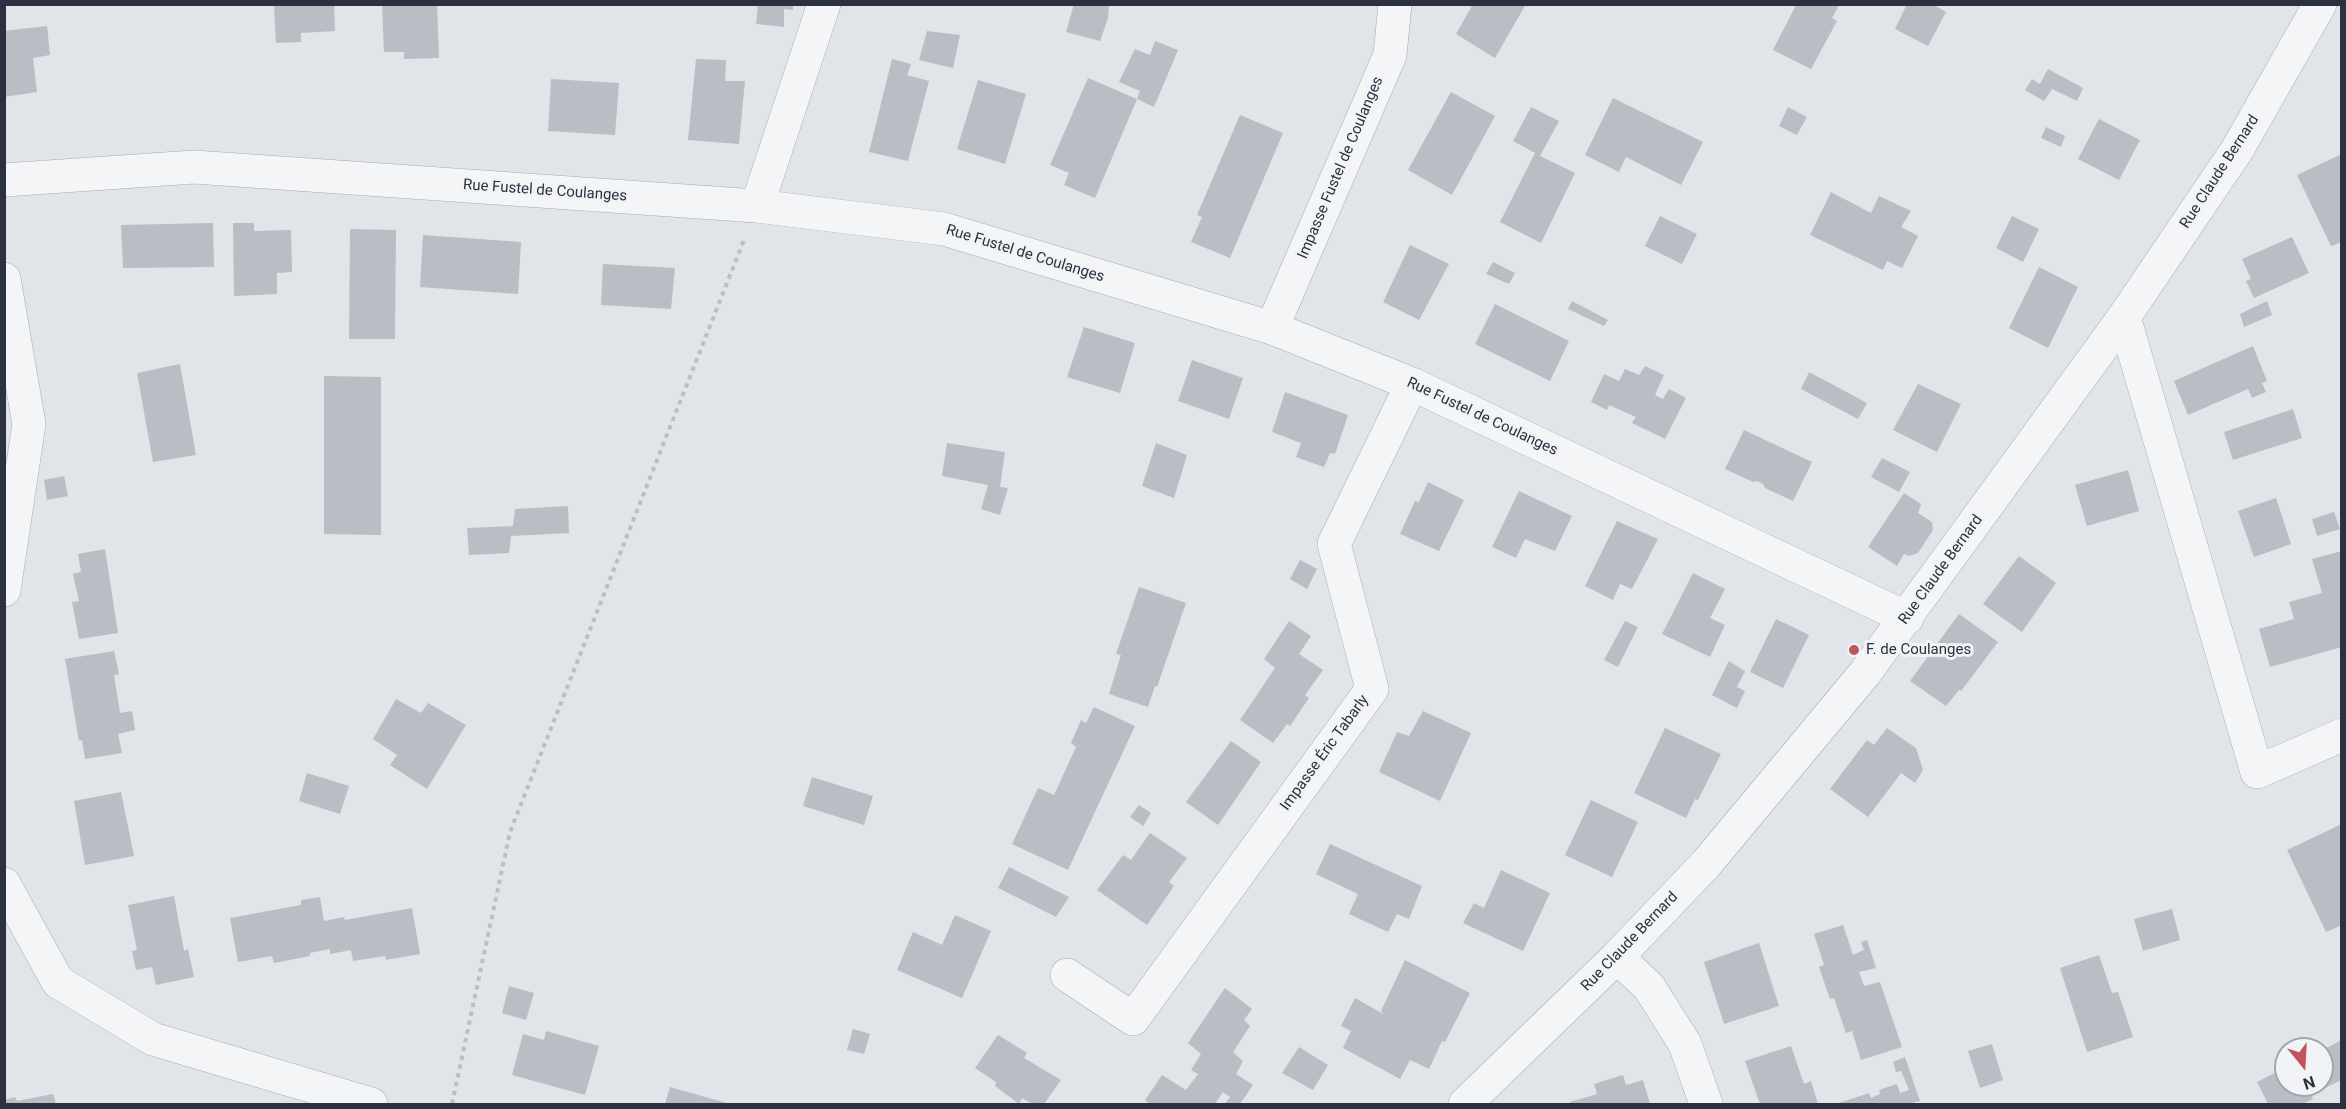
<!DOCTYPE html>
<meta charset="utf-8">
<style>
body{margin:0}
#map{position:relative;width:2346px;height:1109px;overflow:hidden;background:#e1e4e8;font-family:Roboto,sans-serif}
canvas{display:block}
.frame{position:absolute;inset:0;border:6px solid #2b313e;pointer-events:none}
.north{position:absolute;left:2274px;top:1037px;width:60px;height:60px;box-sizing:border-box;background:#f1f3f6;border:2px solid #a2a5ac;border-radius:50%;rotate:162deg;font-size:16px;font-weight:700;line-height:24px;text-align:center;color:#2b313e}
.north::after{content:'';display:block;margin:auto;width:21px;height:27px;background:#bf555f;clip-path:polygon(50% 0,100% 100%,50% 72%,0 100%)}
</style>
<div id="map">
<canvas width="2346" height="1109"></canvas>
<div class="frame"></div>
<div class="north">N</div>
</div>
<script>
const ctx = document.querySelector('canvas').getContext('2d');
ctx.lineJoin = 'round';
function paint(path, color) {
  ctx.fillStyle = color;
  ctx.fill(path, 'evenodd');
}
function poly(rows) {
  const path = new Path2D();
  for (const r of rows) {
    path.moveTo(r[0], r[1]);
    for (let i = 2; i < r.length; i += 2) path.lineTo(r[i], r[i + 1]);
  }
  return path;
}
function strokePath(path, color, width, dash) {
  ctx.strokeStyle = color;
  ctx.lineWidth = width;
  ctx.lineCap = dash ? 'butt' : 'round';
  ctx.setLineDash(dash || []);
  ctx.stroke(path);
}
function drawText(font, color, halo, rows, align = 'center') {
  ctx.font = font + ' Roboto,sans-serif';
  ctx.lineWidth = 6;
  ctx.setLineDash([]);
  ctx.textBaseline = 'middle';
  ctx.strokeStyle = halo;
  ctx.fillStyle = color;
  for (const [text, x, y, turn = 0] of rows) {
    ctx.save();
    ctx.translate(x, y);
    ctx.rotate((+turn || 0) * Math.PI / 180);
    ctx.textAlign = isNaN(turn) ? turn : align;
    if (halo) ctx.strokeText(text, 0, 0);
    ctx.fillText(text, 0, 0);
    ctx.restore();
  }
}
paint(poly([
 [274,4,334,4,335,31,301,33,301,42,276,43],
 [382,4,437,4,439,58,404,59,404,52,384,52],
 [758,4,793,4,793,10,784,9,784,27,756,24],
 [1074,4,1109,4,1108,18,1100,41,1066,32],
 [1473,4,1526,4,1495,58,1456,34],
 [1907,4,1932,4,1946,12,1928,46,1895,29],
 [1796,5,1839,5,1832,18,1837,21,1811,69,1773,50],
 [47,26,50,55,33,58,37,92,4,97,4,31],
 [927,31,960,35,953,68,919,60],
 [1155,41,1178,50,1154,107,1137,99,1140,91,1119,82,1135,49,1150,55],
 [696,59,726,60,725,81,745,81,739,144,688,140],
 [892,59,911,64,907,75,929,81,908,161,869,152],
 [2048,69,2083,88,2077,101,2052,89,2044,101,2025,90,2032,79,2040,84],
 [1088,78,1137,99,1095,198,1064,185,1069,173,1050,165],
 [551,79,619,83,615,135,548,131],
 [978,80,1026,94,1005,164,957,149],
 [1451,92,1495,116,1452,195,1408,170],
 [1613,98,1703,142,1681,185,1626,157,1619,172,1585,155],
 [1531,107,1559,121,1540,156,1575,173,1541,243,1500,222,1535,153,1513,141],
 [1788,107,1807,117,1797,135,1779,126],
 [1240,115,1283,133,1230,258,1191,242,1202,217,1197,215],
 [2099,119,2140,140,2119,180,2078,159],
 [2046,127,2065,136,2061,147,2041,138],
 [2342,154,2342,242,2331,246,2297,175],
 [1831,192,1871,213,1879,196,1911,211,1901,227,1918,236,1902,268,1887,261,1883,270,1810,235],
 [1660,216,1697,234,1682,264,1645,246],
 [2012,216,2039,229,2023,262,1996,248],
 [213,223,214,267,123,268,121,225],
 [233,223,254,223,254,231,291,230,292,272,277,273,277,294,234,296],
 [350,229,396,230,395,339,349,339],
 [423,235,521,242,518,294,420,287],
 [2292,237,2309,273,2254,298,2246,281,2251,279,2242,259],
 [1410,245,1449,264,1419,320,1383,302],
 [1493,262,1515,273,1509,284,1486,274],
 [603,264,675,268,671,309,601,305],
 [2039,267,2078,287,2048,348,2009,328],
 [1572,301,1608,320,1604,326,1568,309],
 [2267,301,2272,315,2244,327,2240,314],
 [1495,304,1569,341,1550,381,1475,344],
 [1084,327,1135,343,1120,393,1067,377],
 [2253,346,2267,381,2262,383,2266,392,2252,398,2248,389,2188,415,2174,381],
 [1192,360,1243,378,1229,419,1178,401],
 [180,364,196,455,153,462,137,373],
 [1645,366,1664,375,1655,395,1663,399,1669,389,1686,398,1665,439,1632,423,1636,417,1609,405,1607,410,1591,402,1604,374,1619,381,1625,369,1639,375],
 [1809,372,1867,403,1858,419,1801,389],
 [324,376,381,377,381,535,324,534],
 [1918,384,1961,404,1937,452,1893,430],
 [1285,392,1348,415,1335,454,1330,453,1324,467,1296,457,1301,443,1272,432],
 [2293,409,2302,438,2233,460,2224,432],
 [1744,430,1812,462,1793,501,1765,488,1763,484,1757,481,1753,482,1725,469],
 [947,443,1005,452,1000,487,1008,488,1000,515,981,509,988,485,942,476],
 [1156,443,1187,455,1174,498,1142,486],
 [1882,458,1910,472,1899,492,1871,477],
 [2128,470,2139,511,2087,526,2075,485],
 [64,476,68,496,47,500,44,480],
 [1428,482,1464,500,1439,551,1400,534,1415,501,1419,502],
 [1519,491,1572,516,1555,551,1525,539,1516,558,1492,547],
 [1904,493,1921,504,1918,513,1932,522,1933,530,1918,553,1909,556,1904,554,1897,566,1868,547],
 [2276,498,2291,544,2254,557,2238,511],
 [568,506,569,533,511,536,509,553,469,555,467,528,513,526,515,509],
 [2334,512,2340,529,2317,536,2312,519],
 [1617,521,1658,539,1632,589,1620,584,1613,600,1585,586],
 [105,549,118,633,79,639,72,602,79,601,73,574,81,572,78,554],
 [2342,551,2342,647,2270,667,2259,629,2294,619,2289,602,2322,593,2312,559],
 [2019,556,2056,583,2022,632,1983,604],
 [1300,560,1317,569,1307,589,1290,579],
 [1693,573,1725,589,1710,618,1725,625,1710,657,1662,634],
 [1139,587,1186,603,1157,687,1155,686,1148,707,1109,694,1121,655,1116,654],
 [1959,614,1998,642,1961,691,1959,690,1946,706,1910,681],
 [1776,619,1809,635,1783,688,1750,672],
 [1289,621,1311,636,1299,654,1323,670,1305,695,1309,698,1290,726,1287,724,1273,743,1240,720,1275,668,1264,659],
 [1625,621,1638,627,1618,667,1604,660],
 [114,651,119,674,114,675,120,713,132,711,135,730,118,734,122,753,85,759,82,740,79,741,65,659],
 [1729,661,1745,671,1737,687,1745,691,1737,708,1712,695],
 [396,699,421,713,428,703,466,725,427,789,390,765,397,755,373,739],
 [1094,707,1135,726,1068,870,1012,844,1038,788,1054,795,1076,747,1071,743,1081,720,1086,723],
 [1423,711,1471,733,1440,801,1379,772,1397,732,1409,736],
 [1665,728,1721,754,1698,800,1695,799,1686,818,1634,793],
 [1887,728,1916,748,1923,770,1915,783,1901,773,1868,817,1830,789,1867,740,1874,745],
 [1231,741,1261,762,1218,825,1186,802],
 [307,773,349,786,340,814,299,801],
 [812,777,873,796,864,825,803,806],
 [121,792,134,856,85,865,74,801],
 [1591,800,1638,822,1612,877,1565,855],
 [1139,805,1151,813,1143,826,1130,817],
 [2342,824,2342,925,2326,932,2287,850],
 [1150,833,1187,858,1169,882,1174,886,1147,925,1097,890,1123,855,1131,860],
 [1330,844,1422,886,1409,919,1397,914,1388,932,1349,914,1358,894,1316,874],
 [1009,867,1069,897,1056,917,998,888],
 [1501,870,1550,893,1523,951,1463,923,1474,903,1484,908],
 [174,896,184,951,188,949,194,977,156,985,152,967,136,970,132,951,137,950,128,905],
 [320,897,324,921,344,917,345,920,412,908,420,954,386,960,385,956,353,961,351,950,330,954,330,949,310,953,310,956,274,963,272,956,238,962,230,918,301,905,301,900],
 [2172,909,2180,940,2143,951,2134,919],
 [955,915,991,931,962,998,897,970,913,932,942,945],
 [1843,925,1853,955,1864,950,1861,942,1867,940,1876,968,1859,972,1864,986,1880,982,1902,1047,1861,1060,1852,1031,1846,1033,1834,998,1830,999,1819,967,1824,965,1814,934],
 [1759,943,1779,1006,1724,1024,1704,962],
 [2099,955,2112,993,2118,992,2133,1037,2087,1052,2060,968],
 [1405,960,1470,993,1445,1042,1442,1041,1429,1069,1410,1060,1400,1079,1343,1048,1351,1031,1341,1026,1355,998,1385,1015,1381,1011],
 [509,986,534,993,526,1020,502,1013],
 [1225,988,1252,1009,1244,1020,1250,1026,1233,1052,1243,1061,1236,1074,1253,1085,1240,1104,1225,1104,1230,1097,1223,1092,1215,1104,1150,1104,1145,1100,1162,1075,1186,1090,1198,1074,1191,1070,1201,1054,1188,1043],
 [853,1029,870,1034,864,1054,847,1050],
 [546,1031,599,1046,585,1095,512,1075,523,1034,544,1040],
 [998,1035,1027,1053,1024,1058,1061,1080,1044,1104,1032,1104,1022,1098,1019,1104,995,1086,996,1082,975,1068],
 [2318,1040,2322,1049,2299,1049],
 [2342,1040,2342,1080,2311,1094,2313,1099,2303,1104,2268,1104,2257,1082,2286,1067,2286,1085,2322,1085,2322,1050],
 [1992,1044,2003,1080,1980,1088,1968,1051],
 [1791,1046,1804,1084,1811,1081,1818,1104,1760,1104,1745,1061],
 [1299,1047,1328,1065,1313,1090,1282,1073],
 [1905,1057,1920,1101,1908,1104,1836,1104,1869,1093,1871,1098,1880,1094,1879,1090,1897,1084,1900,1093,1909,1090,1901,1071,1896,1072,1893,1062],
 [1623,1075,1626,1085,1643,1080,1650,1104,1570,1104,1570,1102,1597,1094,1594,1084],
 [670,1087,730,1104,665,1104],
 [53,1094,56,1104,4,1104,4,1100,15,1097,17,1101]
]), '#b9bdc4');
const minor = poly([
 [4,180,194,167,757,206,944,229,1272,328,1412,384,1907,618],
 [757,206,824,4],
 [4,279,29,424,4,590],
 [2124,317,2257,772,2342,735],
 [1272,328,1390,55,1395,4],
 [4,884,58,982,153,1039,371,1104],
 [1617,957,1649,987,1685,1044,1706,1104],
 [1067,975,1133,1019,1372,689,1334,544,1412,384],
 [1465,1104,1617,957,1706,864,1865,673,2124,317,2237,150,2320,4]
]);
strokePath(minor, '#a7abb2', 34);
strokePath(poly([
 [452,1104,510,832,744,240]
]), '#bcbec3', 4, [4.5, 4.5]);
strokePath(minor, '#f4f5f7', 33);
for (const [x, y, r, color] of [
 [1854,650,6,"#bf555f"]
]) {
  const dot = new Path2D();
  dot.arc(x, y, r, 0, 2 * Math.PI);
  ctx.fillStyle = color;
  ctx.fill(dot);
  strokePath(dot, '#f1f3f6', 2);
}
drawText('15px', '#2b313e', '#f1f3f6', [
 ["Impasse Fustel de Coulanges",1341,168,-67],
 ["Rue Claude Bernard",2220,172,-57],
 ["Rue Fustel de Coulanges",545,191,4],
 ["Rue Fustel de Coulanges",1025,254,17],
 ["Rue Fustel de Coulanges",1482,417,25],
 ["Rue Claude Bernard",1941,570,-54],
 ["Impasse Éric Tabarly",1325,753,-54],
 ["Rue Claude Bernard",1630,942,-46]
]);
drawText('15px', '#2b313e', '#f1f3f6', [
 ["F. de Coulanges",1866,650]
], 'left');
</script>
